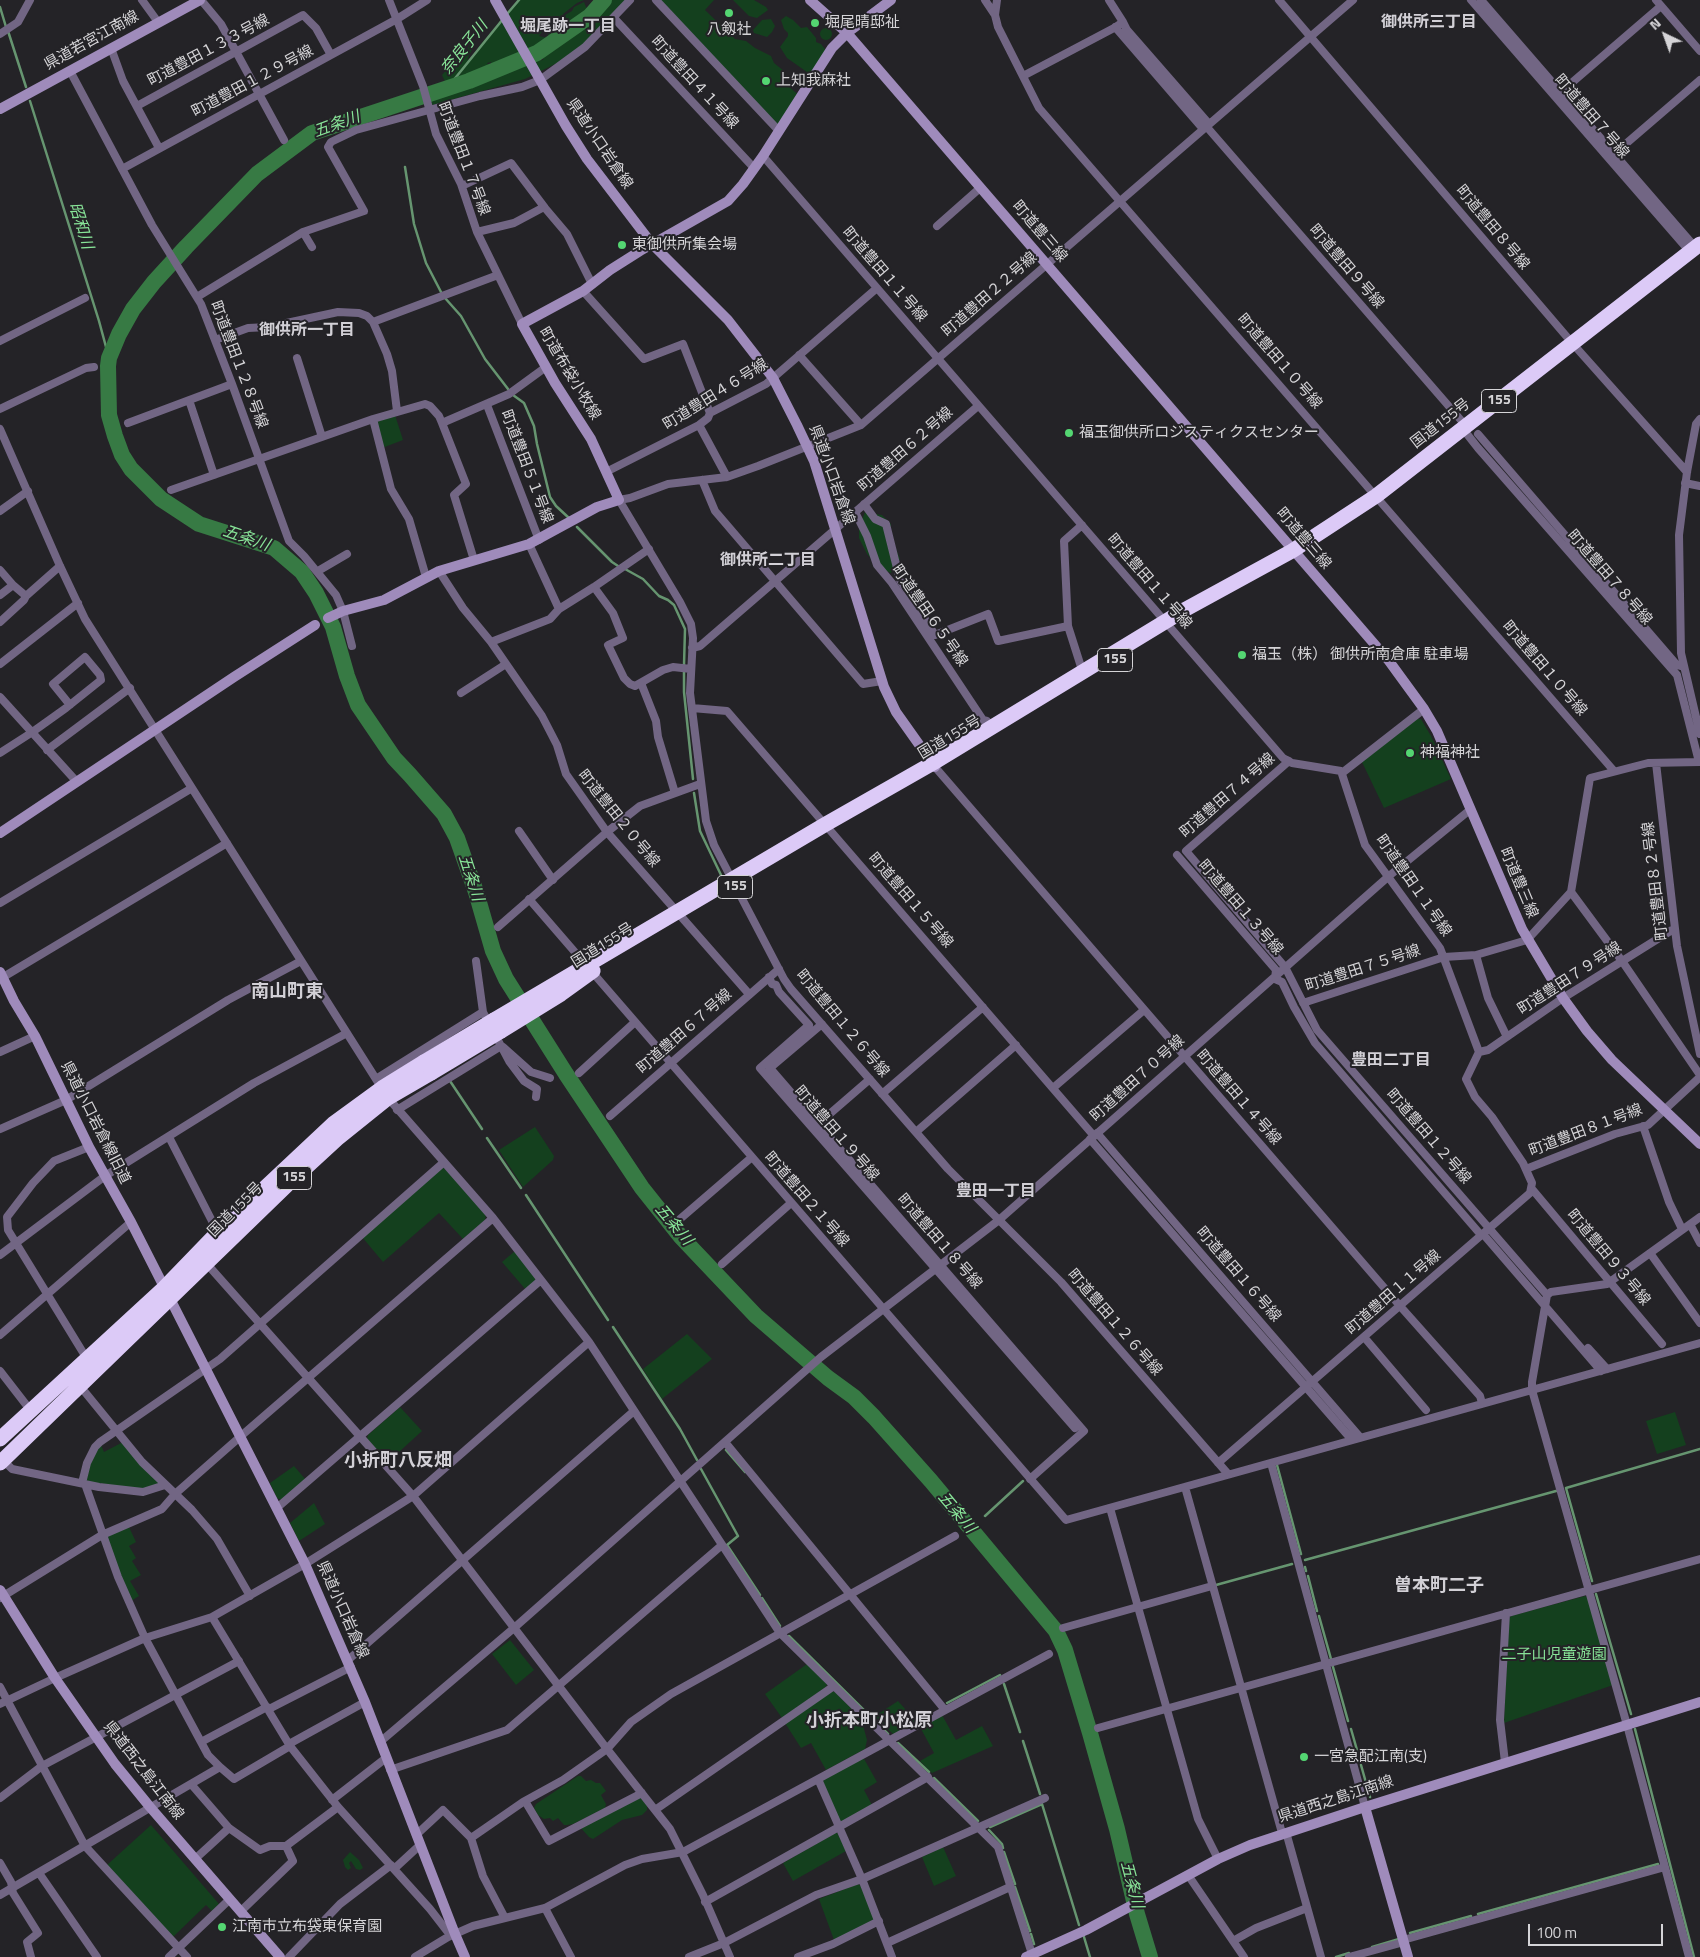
<!DOCTYPE html>
<meta charset="utf-8">
<style>
body{margin:0}
#map{position:relative;width:1700px;height:1957px;overflow:hidden;background:#242327;font-family:"Titillium Web",sans-serif}
canvas{display:block}
.north{position:absolute;left:1640px;top:10px;width:50px;height:50px;-webkit-text-stroke:4px #242327;paint-order:stroke;rotate:318deg;font-size:14px;font-weight:700;line-height:20px;text-align:center;color:#d5d4d7}
.north::after{content:'';display:block;margin:auto;width:18px;height:22px;background:#d5d4d7;clip-path:polygon(50% 0,100% 100%,50% 72%,0 100%)}
.scale{position:absolute;left:1528px;top:1924px;width:135px;height:22px;box-sizing:border-box;border:2px solid #d5d4d7;border-top:0;padding-left:6px;font-size:15px;line-height:18px;white-space:nowrap;color:#d5d4d7;-webkit-text-stroke:4px #242327;paint-order:stroke}
</style>
<div id="map">
<canvas width="1700" height="1957"></canvas>
<div class="north">N</div>
<div class="scale">100 m</div>
</div>
<script>
const ctx = document.querySelector('canvas').getContext('2d');
ctx.lineJoin = 'round';
function paint(path, color) {
  ctx.fillStyle = color;
  ctx.fill(path, 'evenodd');
}
function poly(rows) {
  const path = new Path2D();
  for (const r of rows) {
    if (r.length === 3) {
      path.moveTo(r[0] + r[2], r[1]);
      path.arc(r[0], r[1], r[2], 0, 2 * Math.PI);
      continue;
    }
    path.moveTo(r[0], r[1]);
    for (let i = 2; i < r.length; i += 2) path.lineTo(r[i], r[i + 1]);
  }
  return path;
}
function strokePath(path, color, width, dash) {
  ctx.strokeStyle = color;
  ctx.lineWidth = width;
  ctx.lineCap = dash ? 'butt' : 'round';
  ctx.setLineDash(dash || []);
  ctx.stroke(path);
}
function drawText(font, color, halo, rows, align = 'center') {
  ctx.font = font + ' "Titillium Web","Noto Sans JP",sans-serif';
  ctx.lineWidth = 4;
  ctx.setLineDash([]);
  ctx.textBaseline = 'middle';
  ctx.strokeStyle = halo;
  ctx.fillStyle = color;
  for (const [text, x, y, turn = 0] of rows) {
    ctx.save();
    ctx.translate(x, y);
    ctx.rotate((+turn || 0) * Math.PI / 180);
    ctx.textAlign = isNaN(turn) ? turn : align;
    if (halo) ctx.strokeText(text, 0, 0);
    ctx.fillText(text, 0, 0);
    ctx.restore();
  }
}
paint(poly([
 [519,0,584,0,577,3,563,14,562,17,572,11,574,7,584,2,588,12,565,31,564,27,559,27,558,24,555,24,558,29,563,31,563,38,560,40,550,39,548,34,551,29,547,26,543,30,539,36,547,38,549,42,541,49,532,53,526,50,525,41,521,44,522,58,512,66,498,68,491,66,491,62,487,63,490,67,484,72,468,79,465,77,460,83,446,84,442,75,448,68,446,58,454,57,461,50,467,50,471,41,475,43,467,60,472,58,480,45],
 [609,0,626,0,591,38,561,61,525,79,432,105,430,101,431,94,439,93,446,87,459,87,466,81,477,76,489,76,512,68,519,69,527,62,543,60,544,56,551,48,555,50,569,34,576,31,576,28,601,11,601,7,608,5],
 [660,0,714,0,705,10,735,39,746,41,755,48,771,56,774,63,784,71,782,81,801,97,779,131],
 [733,0,754,0,766,7,768,10,757,18,749,16],
 [786,16,793,20,801,28,807,27,816,38,816,42,821,44,828,53,814,77,787,58,780,47,788,36,788,33,784,29,781,20],
 [771,19,775,26,772,32,767,37,754,33,753,30,762,20],
 [826,34,6],
 [395,415,403,440,382,448,376,425,378,421],
 [865,512,882,515,891,524,891,536,900,559,891,573,879,568,867,554,859,538,859,528],
 [1417,719,1421,719,1431,736,1451,779,1384,808,1362,762],
 [535,1127,554,1156,553,1160,523,1187,499,1150],
 [441,1168,444,1168,486,1214,485,1220,463,1239,439,1213,383,1262,362,1237],
 [515,1251,536,1278,534,1283,526,1290,502,1262],
 [687,1334,712,1359,662,1399,643,1369],
 [400,1407,422,1431,388,1462,367,1439,368,1435],
 [1675,1412,1686,1445,1657,1454,1646,1421],
 [123,1442,160,1484,143,1490,86,1481,90,1463,97,1449,101,1445,104,1452],
 [294,1466,306,1480,282,1500,277,1498,270,1483],
 [314,1503,325,1524,299,1541,290,1523],
 [128,1525,136,1542,129,1546,136,1558,132,1561,141,1575,130,1581,139,1596,131,1601,106,1539,108,1534],
 [1585,1596,1588,1598,1613,1685,1504,1723,1509,1619,1511,1616],
 [510,1640,534,1670,516,1685,492,1654],
 [807,1664,827,1684,826,1687,782,1718,765,1694],
 [831,1691,835,1692,861,1718,867,1740,865,1749,826,1770,811,1743,801,1748,785,1723],
 [898,1701,917,1722,894,1735,875,1716],
 [942,1715,956,1740,982,1726,993,1746,932,1773,920,1761,934,1753,920,1727],
 [863,1757,877,1782,864,1790,872,1805,843,1822,839,1820,823,1782,824,1779],
 [578,1776,581,1776,586,1781,591,1780,596,1783,600,1783,606,1791,601,1795,606,1804,605,1808,573,1824,567,1825,564,1825,558,1818,553,1821,550,1818,544,1819,538,1815,534,1808,536,1804],
 [637,1798,641,1798,647,1806,647,1810,642,1815,622,1820,593,1839,589,1837,580,1827],
 [151,1825,219,1904,212,1911,206,1905,173,1937,107,1865],
 [837,1832,846,1851,793,1881,783,1863],
 [943,1847,956,1876,934,1886,922,1857],
 [350,1852,359,1860,363,1868,360,1870,356,1869,351,1861,349,1863,351,1868,348,1870,345,1867,343,1860],
 [858,1884,861,1886,874,1918,872,1922,834,1940,819,1899]
]), '#14401e');
strokePath(poly([
 [0,7,6,27],
 [507,14,519,0],
 [8,31,26,87],
 [448,87,503,19],
 [30,101,99,321,109,358],
 [405,167,414,224,426,263,441,292],
 [445,298,461,316,485,359,508,389],
 [513,395,524,403,534,426,537,444,550,497,556,506,569,518],
 [577,527,612,562,618,566],
 [625,569,643,579,659,596,668,600,674,605,685,629,684,665],
 [684,671,684,692,693,779],
 [694,793,700,831,721,875],
 [450,1081,482,1129],
 [487,1138,521,1188],
 [526,1195,608,1320],
 [613,1327,680,1429,697,1460],
 [726,1450,745,1472],
 [1277,1465,1301,1554],
 [701,1469,738,1536,727,1545,760,1595],
 [985,1516,1023,1481],
 [970,1527,974,1525],
 [1305,1560,1556,1491],
 [1305,1567,1306,1571],
 [1308,1576,1317,1611],
 [1592,1581,1566,1488,1700,1449],
 [1216,1585,1292,1564],
 [1596,1594,1631,1714],
 [762,1598,780,1626],
 [1319,1616,1331,1659],
 [789,1636,888,1734],
 [1333,1667,1348,1721],
 [1004,1684,1020,1732],
 [947,1703,1000,1675],
 [1351,1729,1359,1757],
 [1635,1729,1694,1957],
 [1023,1741,1040,1794],
 [898,1743,929,1772],
 [1361,1765,1370,1797],
 [934,1778,978,1821],
 [990,1827,1042,1804,1079,1925],
 [989,1830,1002,1844,1003,1848],
 [1004,1852,1015,1884],
 [1015,1887,1030,1931],
 [1478,1914,1658,1864],
 [1410,1933,1471,1916],
 [1031,1934,1034,1944],
 [1084,1937,1090,1957],
 [1372,1947,1399,1939],
 [1336,1957,1349,1953]
]), '#669570', 2.5);
strokePath(poly([
 [604,0,590,16,537,53,469,81,312,133,257,174,186,247,154,282,133,309,119,334,109,358,108,366,109,415,115,436,122,455,131,469,161,499,199,524,274,548,302,572,316,593,333,627,347,676,358,705,394,758,410,775,444,814,457,838,476,892,493,951,506,979,566,1074,642,1188,681,1237,756,1316,828,1378,854,1397,874,1417,931,1481,1056,1631,1065,1650,1090,1733,1117,1829,1137,1914,1150,1957]
]), '#377a44', 16);
strokePath(poly([
 [142,0,158,22],
 [201,0,221,24,284,140],
 [389,0,423,86,436,134,461,184,477,232,522,324],
 [656,0,779,131],
 [985,0,995,15],
 [997,0,995,15,998,27,1039,108,1614,771],
 [1279,0,1573,344,1687,472],
 [1471,0,1690,252],
 [1481,0,1696,248],
 [1656,0,1700,51],
 [614,18,754,168],
 [1123,22,1127,30,1209,124],
 [1115,27,1203,129],
 [0,34,18,22,30,0],
 [111,48,123,81,159,148],
 [70,71,152,225,201,304,232,384,289,541,304,556,336,595,343,611,352,646],
 [1023,76,1114,28,1123,22,1109,0],
 [1561,92,1661,6],
 [137,106,303,15,316,28,331,55],
 [1206,126,1466,426],
 [1614,154,1700,80],
 [763,156,1283,758,1292,763,1341,771,1365,845,1440,948,1479,1052,1466,1079,1475,1097,1492,1117,1523,1163,1532,1183,1530,1193,1218,1463],
 [122,169,397,19,427,0],
 [462,186,511,163,545,208,567,234,592,284],
 [937,226,980,188],
 [303,232,312,247],
 [477,232,514,223,544,207],
 [583,291,644,359,683,344,710,413],
 [197,297,303,232,364,211,328,147,331,142,356,130,480,96,522,87,540,80,585,47,630,0],
 [373,322,498,275],
 [215,340,248,328,268,327,338,312,359,313,367,316,373,322,387,354,392,371,397,411],
 [0,341,85,298],
 [799,355,861,425],
 [297,358,322,437],
 [189,400,214,475],
 [487,405,539,540],
 [0,409,86,368,94,367],
 [1700,419,1696,424,1687,472,1679,535,1681,653,1700,734],
 [128,423,232,384],
 [699,425,727,477],
 [0,429,60,566,85,619,388,1098,493,1218,589,1342,780,1633,998,1847,1032,1954],
 [1463,429,1478,448,1677,675,1699,762],
 [1478,434,1677,665,1684,667],
 [606,472,699,425,708,418,710,413,766,384,877,288],
 [702,480,715,511,863,684,882,681],
 [1685,483,1700,486],
 [171,490,373,419],
 [864,504,875,519,886,524,900,580,935,635,988,614,998,641,1068,626],
 [0,511,28,491],
 [855,512,867,536,877,565,892,583,983,720,987,721,991,728],
 [1082,525,1064,541,1068,626,1083,673],
 [529,544,559,609,594,587,649,549],
 [474,560,454,495,466,484,442,423,509,394,546,367],
 [0,570,13,585,26,596],
 [318,571,347,554],
 [439,571,463,608,491,642,542,716,557,745,566,774,607,832,749,994],
 [426,577,409,519,391,489,373,419,425,404,430,406,439,416,442,423],
 [594,587,613,613,623,638,608,645,624,678,630,684,635,686,663,670,673,667,691,669],
 [0,595,13,585],
 [0,622,24,600,26,596,60,566],
 [491,642,550,619,559,609],
 [692,648,700,646,978,406],
 [0,664,78,603],
 [641,683,656,721,658,737,675,793],
 [461,693,506,664],
 [0,697,77,782],
 [692,708,727,711,1094,1136],
 [47,750,130,688],
 [0,753,31,733,66,708,101,680,100,675,85,657,53,684,70,705],
 [1289,761,1186,851,1285,967,1317,1030,1547,1295],
 [1656,763,1677,946,1700,1054],
 [935,767,1400,1306,1480,1396,1482,1403],
 [1342,773,1424,709],
 [519,831,553,880],
 [1177,855,1276,970,1275,979,1282,982,1294,1007,1315,1043,1481,1235],
 [1571,892,1622,961,1700,1075],
 [529,899,1066,1520,1700,1343],
 [0,903,192,788],
 [498,927,607,832,640,806,700,784],
 [1476,955,1488,998,1507,1037],
 [476,961,483,1012,509,1061,524,1081,537,1089,536,1097],
 [769,977,772,984,776,985,779,992,809,1025,760,1068,1075,1428],
 [0,979,227,843],
 [1303,1003,1444,957,1476,955,1527,940,1571,892,1590,778,1648,763,1700,762],
 [822,1024,770,1068,1084,1431,1030,1479],
 [503,1047,531,1072,550,1078],
 [0,1052,35,1036],
 [1479,1052,1488,1050,1563,998,1672,930,1675,929],
 [579,1073,635,1022],
 [376,1079,483,1012],
 [1053,1088,1144,1010],
 [882,1094,983,1007],
 [397,1110,501,1046],
 [610,1116,779,969],
 [818,1124,870,1079],
 [1643,1126,1669,1202,1682,1229],
 [0,1129,66,1100,228,1000,301,961],
 [916,1132,1016,1045],
 [1097,1133,1360,1437],
 [169,1137,212,1221,221,1229],
 [1090,1139,1352,1440],
 [1526,1169,1615,1134,1648,1125,1700,1077],
 [1532,1189,1662,1344],
 [680,1219,752,1157],
 [1690,1224,1700,1243],
 [1483,1234,1601,1371],
 [1650,1253,1700,1323],
 [0,1255,105,1176,254,1083,347,1033],
 [207,1264,413,1496,607,1749,670,1829,703,1895,730,1957],
 [722,1264,791,1203],
 [0,1335,131,1222],
 [1364,1337,1426,1410],
 [1588,1348,1607,1369],
 [87,1359,8,1230,7,1217,33,1183,54,1161,89,1147],
 [0,1371,31,1411],
 [80,1386,142,1462,192,1510,217,1539,250,1596],
 [725,1442,945,1710],
 [3,1460,12,1469,99,1487,143,1492,165,1485],
 [1271,1463,1365,1807],
 [1228,1474,1061,1282,948,1169,791,989,784,979,714,845,706,821,690,693,693,638,691,624,680,602,619,500,630,498,668,484,727,477,758,466,861,425,1353,0],
 [82,1483,87,1463,95,1447,100,1442,220,1359,444,1162],
 [1185,1487,1282,1833],
 [278,1507,541,1280],
 [1110,1508,1198,1819,1218,1859],
 [0,1598,102,1535,162,1509,175,1494,241,1436,493,1218],
 [212,1617,290,1746,338,1807,430,1909,447,1931,455,1934],
 [1063,1628,1212,1586],
 [348,1660,634,1411],
 [0,1687,85,1846,187,1957],
 [0,1704,55,1678,145,1638,212,1617,305,1564,413,1496,589,1342],
 [269,1709,351,1667],
 [1098,1728,1700,1559],
 [201,1742,267,1707],
 [380,1742,514,1628,821,1357,999,1220,1389,876,1471,809],
 [289,1744,365,1702],
 [1505,1762,1500,1720,1506,1613],
 [220,1767,234,1779,290,1746],
 [390,1770,507,1730,722,1545],
 [818,1779,862,1879,892,1957],
 [191,1784,229,1828,260,1850,270,1846,286,1846,338,1807],
 [0,1798,42,1766,239,1661],
 [332,1800,386,1758],
 [525,1801,549,1841,642,1793],
 [655,1810,834,1686],
 [1286,1832,1321,1957],
 [416,1835,443,1810,471,1838,483,1876,505,1918],
 [471,1838,523,1802,563,1780,607,1749,631,1722,671,1694,955,1536],
 [195,1859,229,1828],
 [0,1863,11,1882,13,1893,38,1933,27,1942,31,1957],
 [394,1869,420,1845],
 [39,1873,97,1957],
 [1188,1875,1244,1957],
 [0,1895,220,1767,208,1755,145,1638,118,1577,85,1484],
 [705,1902,928,1777],
 [545,1908,571,1957],
 [241,1911,293,1861,286,1846],
 [1403,1940,1665,1867],
 [1233,1941,1256,1928,1307,1908],
 [887,1943,1010,1887],
 [169,1957,230,1899],
 [289,1957,340,1904,391,1865],
 [415,1957,448,1937,473,1926,545,1908,625,1865,642,1859,683,1852,1049,1654],
 [689,1957,724,1943,816,1895,862,1879,1045,1798],
 [798,1957,833,1944,879,1921],
 [1349,1957,1404,1942],
 [1689,1957,1627,1725,1532,1390,1532,1382,1547,1295,1551,1292,1607,1284,1700,1217]
]), '#726684', 8);
strokePath(poly([
 [495,0,566,126,587,159,652,244,728,320,773,378,797,425,814,461,884,687,896,712,935,767],
 [810,0,847,33,1389,661,1424,709,1437,731,1522,929,1563,998,1587,1031,1612,1060,1700,1144],
 [0,109,200,0],
 [328,618,343,611,384,600,439,571,529,544,597,507,619,500,591,439,555,383,522,324,583,291,610,270,640,251,728,201,743,184,763,156,832,48,847,33,891,0],
 [0,833,234,677,315,625],
 [0,972,14,1001,35,1036,89,1147,131,1222,305,1564,365,1702,455,1934,465,1957],
 [0,1590,55,1678,115,1764,150,1807,280,1957],
 [1365,1807,1408,1957],
 [1026,1957,1086,1930,1218,1859,1250,1845,1365,1807,1700,1702]
]), '#9f8bbb', 10);
strokePath(poly([
 [494,1020,826,824,933,763,1186,609,1292,551,1376,496,1700,244],
 [501,1031,561,994,593,971],
 [0,1439,164,1288,221,1229,334,1123,382,1088,424,1062],
 [0,1463,287,1185,337,1139,388,1098,431,1073]
]), '#dccaf7', 15);
strokePath(poly([
 [424,1062,494,1020],
 [431,1073,501,1031]
]), '#dccaf7', 15);
for (const [x, y, r, color] of [
 [729,13,5,"#54d672"],
 [815,23,5,"#54d672"],
 [766,81,5,"#54d672"],
 [622,245,5,"#54d672"],
 [1069,433,5,"#54d672"],
 [1242,655,5,"#54d672"],
 [1410,753,5,"#54d672"],
 [1304,1757,5,"#54d672"],
 [222,1927,5,"#54d672"]
]) {
  const dot = new Path2D();
  dot.arc(x, y, r, 0, 2 * Math.PI);
  ctx.fillStyle = color;
  ctx.fill(dot);
  strokePath(dot, '#242327', 2);
}
for (const [x, y, w] of [
 [1499,401,35],
 [1115,660,35],
 [735,887,35],
 [294,1178,35]
]) {
  const box = new Path2D();
  box.roundRect(x - w / 2, y - 11.5, w, 23, 4);
  ctx.fillStyle = '#242327';
  ctx.fill(box);
  strokePath(box, '#d5d4d7', 1);
}
drawText('bold 14px', '#d5d4d7', null, [
 ["155",1499,401],
 ["155",1115,660],
 ["155",735,887],
 ["155",294,1178]
]);
drawText('15px', '#d5d4d7', '#242327', [
 ["堀尾晴邸祉",825,23],
 ["八剱社",729,30,"center"],
 ["上知我麻社",776,81],
 ["東御供所集会場",632,245],
 ["福玉御供所ロジスティクスセンター",1079,433],
 ["福玉（株） 御供所南倉庫 駐車場",1252,655],
 ["神福神社",1420,753],
 ["一宮急配江南(支)",1314,1757],
 ["江南市立布袋東保育園",232,1927]
], 'left');
drawText('15px', '#d5d4d7', '#242327', [
 ["県道若宮江南線",92,41,-29],
 ["町道豊田１３３号線",209,51,-28],
 ["町道豊田１２９号線",253,82,-28],
 ["町道豊田４１号線",694,83,47],
 ["町道豊田７号線",1591,117,49],
 ["県道小口岩倉線",599,144,56],
 ["町道豊田１７号線",463,159,69],
 ["町道豊田８号線",1492,228,50],
 ["町道豊三線",1039,232,49],
 ["町道豊田９号線",1346,267,49],
 ["町道豊田１１号線",884,275,49],
 ["町道豊田２２号線",990,295,-41],
 ["町道豊田１０号線",1279,362,49],
 ["町道豊田１２８号線",238,365,69],
 ["町道布袋小牧線",569,374,59],
 ["町道豊田４６号線",716,395,-32],
 ["国道155号",1441,424,-38],
 ["町道豊田６２号線",906,450,-41],
 ["町道豊田５１号線",526,467,69],
 ["県道小口岩倉線",831,475,70],
 ["町道豊三線",1303,539,49],
 ["町道豊田７８号線",1609,578,49],
 ["町道豊田１１号線",1149,582,49],
 ["町道豊田６５号線",929,616,55],
 ["町道豊田１０号線",1544,669,49],
 ["国道155号",950,738,-31],
 ["町道豊田７４号線",1228,796,-41],
 ["町道豊田２０号線",618,819,51],
 ["町道豊田８２号線",1656,881,-97],
 ["町道豊三線",1518,883,67],
 ["町道豊田１１号線",1413,886,55],
 ["町道豊田１５号線",910,901,49],
 ["町道豊田１３号線",1240,908,49],
 ["国道155号",603,946,-32],
 ["町道豊田７５号線",1363,969,-18],
 ["町道豊田７９号線",1570,979,-33],
 ["町道豊田１２６号線",842,1024,50],
 ["町道豊田６７号線",685,1032,-41],
 ["町道豊田７０号線",1138,1079,-42],
 ["町道豊田１４号線",1238,1098,49],
 ["県道小口岩倉線旧道",95,1123,63],
 ["町道豊田８１号線",1586,1131,-21],
 ["町道豊田１９号線",836,1134,49],
 ["町道豊田１２号線",1428,1137,49],
 ["町道豊田２１号線",806,1200,49],
 ["国道155号",236,1210,-45],
 ["町道豊田１８号線",939,1242,49],
 ["町道豊田９３号線",1608,1258,50],
 ["町道豊田１６号線",1238,1275,49],
 ["町道豊田１１号線",1394,1293,-41],
 ["町道豊田１２６号線",1114,1323,49],
 ["県道小口岩倉線",342,1610,66],
 ["県道西之島江南線",143,1771,52],
 ["県道西之島江南線",1336,1800,-18]
]);
drawText('15px', '#87e397', '#242327', [
 ["二子山児童遊園",1554,1655]
]);
drawText('bold 16px', '#d2d0d6', '#242327', [
 ["御供所三丁目",1429,23],
 ["堀尾跡一丁目",568,27],
 ["御供所一丁目",307,331],
 ["御供所二丁目",768,561],
 ["豊田二丁目",1391,1061],
 ["豊田一丁目",996,1192]
]);
drawText('italic 16px', '#88e498', '#242327', [
 ["奈良子川",465,48,-51],
 ["五条川",337,125,-20],
 ["昭和川",80,226,73],
 ["五条川",246,539,19],
 ["五条川",470,878,72],
 ["五条川",673,1225,50],
 ["五条川",956,1513,50],
 ["五条川",1131,1885,75]
]);
drawText('bold 18px', '#d2d0d6', '#242327', [
 ["南山町東",287,993],
 ["小折町八反畑",398,1462],
 ["曽本町二子",1439,1587],
 ["小折本町小松原",869,1722]
]);
</script>
